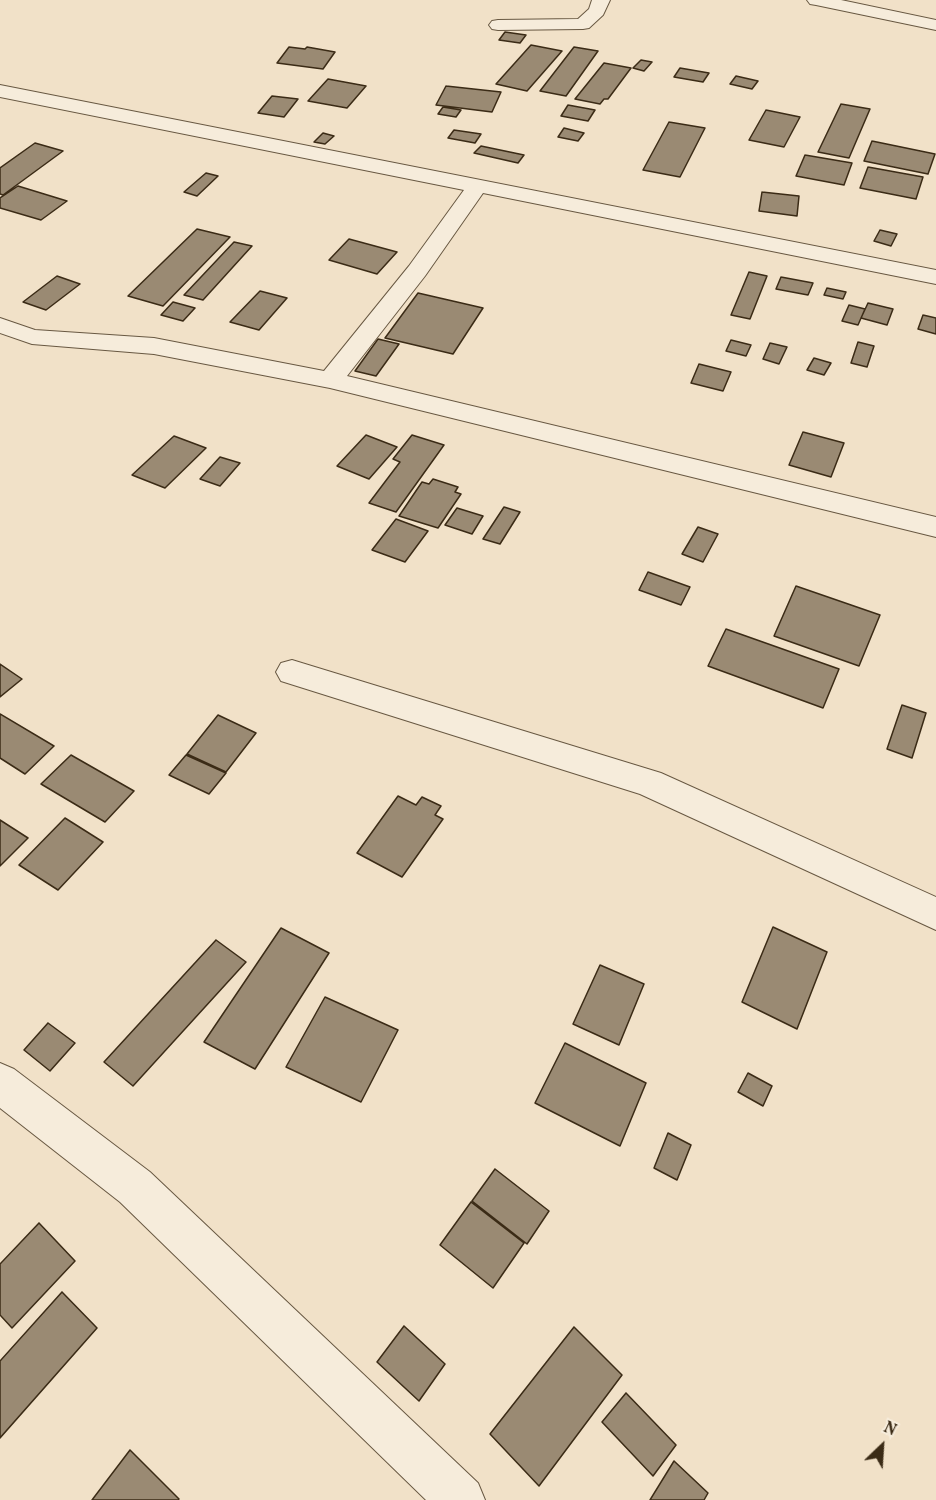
<!DOCTYPE html>
<style>
body{margin:0}
#map{position:relative;width:936px;height:1500px;overflow:hidden;background:#f1e1c8;font-family:Vollkorn,serif}
canvas{display:block}
.north{position:absolute;left:852px;top:1416px;width:60px;height:60px;-webkit-text-stroke:4px #f6ecdb;paint-order:stroke;rotate:25deg;font-size:16px;font-weight:700;line-height:24px;text-align:center;color:#3b2b16}
.north::after{content:'';display:block;margin:auto;width:21px;height:27px;background:#3b2b16;clip-path:polygon(50% 0,100% 100%,50% 72%,0 100%)}
</style>
<div id="map">
<canvas width="936" height="1500"></canvas>
<div class="north">N</div>
</div>
<script>
const ctx = document.querySelector('canvas').getContext('2d');
ctx.lineJoin = 'round';
function paint(path, color) {
  ctx.fillStyle = color;
  ctx.fill(path, 'evenodd');
}
function poly(rows) {
  const path = new Path2D();
  for (const r of rows) {
    path.moveTo(r[0], r[1]);
    for (let i = 2; i < r.length; i += 2) path.lineTo(r[i], r[i + 1]);
  }
  return path;
}
function strokePath(path, color, width, dash) {
  ctx.strokeStyle = color;
  ctx.lineWidth = width;
  ctx.lineCap = dash ? 'butt' : 'round';
  ctx.setLineDash(dash || []);
  ctx.stroke(path);
}
const building = poly([
 [505,32,526,35,520,43,499,40,505,32],
 [531,45,562,51,527,91,496,84,531,45],
 [289,47,305,49,307,47,335,52,323,69,277,63,289,47],
 [574,47,598,51,566,96,540,91,574,47],
 [641,60,652,62,644,71,633,68,641,60],
 [604,63,631,68,608,99,604,99,600,104,575,99,604,63],
 [680,68,709,73,703,82,674,77,680,68],
 [736,76,758,81,752,89,730,84,736,76],
 [328,79,366,86,347,108,308,101,328,79],
 [446,86,501,92,492,112,436,105,446,86],
 [272,96,298,99,284,117,258,113,272,96],
 [841,104,870,109,849,158,818,152,841,104],
 [568,105,595,110,588,121,561,116,568,105],
 [443,107,461,110,456,117,438,114,443,107],
 [766,110,800,117,784,147,749,140,766,110],
 [669,122,705,128,680,177,643,170,669,122],
 [564,128,584,133,578,141,558,137,564,128],
 [454,130,481,134,475,143,448,138,454,130],
 [323,133,334,136,325,144,314,142,323,133],
 [872,141,935,154,928,174,864,161,872,141],
 [35,143,63,151,3,195,0,194,0,168,35,143],
 [481,146,524,155,518,163,474,153,481,146],
 [805,155,852,163,844,185,796,176,805,155],
 [868,167,923,177,916,199,860,188,868,167],
 [206,173,218,176,197,196,184,192,206,173],
 [18,186,67,201,41,220,0,208,0,198,18,186],
 [762,192,799,196,797,216,759,211,762,192],
 [197,229,230,237,163,306,128,296,197,229],
 [880,230,897,234,891,246,874,241,880,230],
 [349,239,397,252,377,274,329,260,349,239],
 [234,242,252,246,203,300,184,295,234,242],
 [749,272,767,276,750,319,731,315,749,272],
 [57,276,80,284,46,310,23,302,57,276],
 [781,277,813,283,808,295,776,289,781,277],
 [827,288,846,292,843,299,824,295,827,288],
 [260,291,287,298,259,330,230,322,260,291],
 [418,293,483,308,453,354,385,338,418,293],
 [173,302,195,308,183,321,161,315,173,302],
 [868,303,893,309,887,325,861,318,868,303],
 [849,305,865,309,858,325,842,321,849,305],
 [923,315,936,318,936,334,918,329,923,315],
 [378,339,399,344,376,376,355,371,378,339],
 [731,340,751,345,746,356,726,351,731,340],
 [858,342,874,346,867,367,851,363,858,342],
 [770,343,787,347,779,364,763,359,770,343],
 [814,358,831,363,824,375,807,370,814,358],
 [699,364,731,372,723,391,691,383,699,364],
 [803,432,844,443,831,477,789,465,803,432],
 [366,435,397,447,369,479,337,466,366,435],
 [412,435,444,445,396,512,369,503,400,462,393,459,412,435],
 [174,436,206,448,165,488,132,475,174,436],
 [220,457,240,463,220,486,200,479,220,457],
 [433,479,458,487,455,492,461,494,438,528,399,516,422,482,429,484,433,479],
 [504,507,520,512,500,544,483,539,504,507],
 [457,508,483,516,472,534,445,525,457,508],
 [396,519,428,531,405,562,372,550,396,519],
 [698,527,718,534,703,562,682,554,698,527],
 [648,572,690,587,681,605,639,590,648,572],
 [796,586,880,615,859,666,774,636,796,586],
 [726,629,839,669,823,708,708,666,726,629],
 [0,664,22,679,0,697,0,664],
 [902,705,926,713,912,758,887,749,902,705],
 [0,714,54,746,25,774,0,758,0,714],
 [218,715,256,733,226,772,187,754,218,715],
 [71,755,134,791,105,822,41,784,71,755],
 [186,755,226,773,209,794,169,775,186,755],
 [398,796,416,805,422,797,441,806,435,815,443,819,402,877,357,853,398,796],
 [65,818,103,842,58,890,19,865,65,818],
 [0,820,28,838,0,866,0,820],
 [773,927,827,952,797,1029,742,1002,773,927],
 [281,928,329,953,255,1069,204,1042,281,928],
 [216,940,246,962,133,1086,104,1062,216,940],
 [600,965,644,984,619,1045,573,1024,600,965],
 [325,997,398,1030,361,1102,286,1067,325,997],
 [48,1023,75,1043,50,1071,24,1050,48,1023],
 [565,1043,646,1083,620,1146,535,1103,565,1043],
 [748,1073,772,1086,763,1106,738,1092,748,1073],
 [668,1133,691,1145,677,1180,654,1168,668,1133],
 [495,1169,549,1211,527,1244,472,1201,495,1169],
 [471,1202,524,1243,493,1288,440,1245,471,1202],
 [39,1223,75,1261,12,1328,0,1315,0,1264,39,1223],
 [62,1292,97,1328,0,1438,0,1361,62,1292],
 [404,1326,445,1364,419,1401,377,1362,404,1326],
 [574,1327,622,1375,539,1486,490,1434,574,1327],
 [626,1393,676,1445,653,1476,602,1422,626,1393],
 [130,1450,179,1499,178,1500,92,1500,130,1450],
 [674,1461,708,1493,704,1500,650,1500,674,1461]
]);
paint(building, '#9a8a73');
strokePath(building, '#3b2b16', 1.5);
const minor = poly([
 [592,0,610,0,603,15,589,28,583,29,498,30,492,29,489,25,492,21,498,20,578,19,589,9,592,0],
 [807,0,841,0,936,20,936,30,816,5,810,4,807,0],
 [0,85,936,270,936,284,483,193,425,276,347,376,936,517,936,537,330,388,154,354,32,344,0,333,0,318,35,330,154,338,324,371,409,266,464,190,0,97,0,85],
 [292,660,661,773,936,897,936,930,640,794,281,681,276,672,281,663,292,660],
 [0,1063,14,1069,150,1172,478,1483,485,1500,426,1500,120,1202,0,1108,0,1063]
]);
strokePath(minor, '#685842', 2);
paint(minor, '#f6ecdb');
</script>
